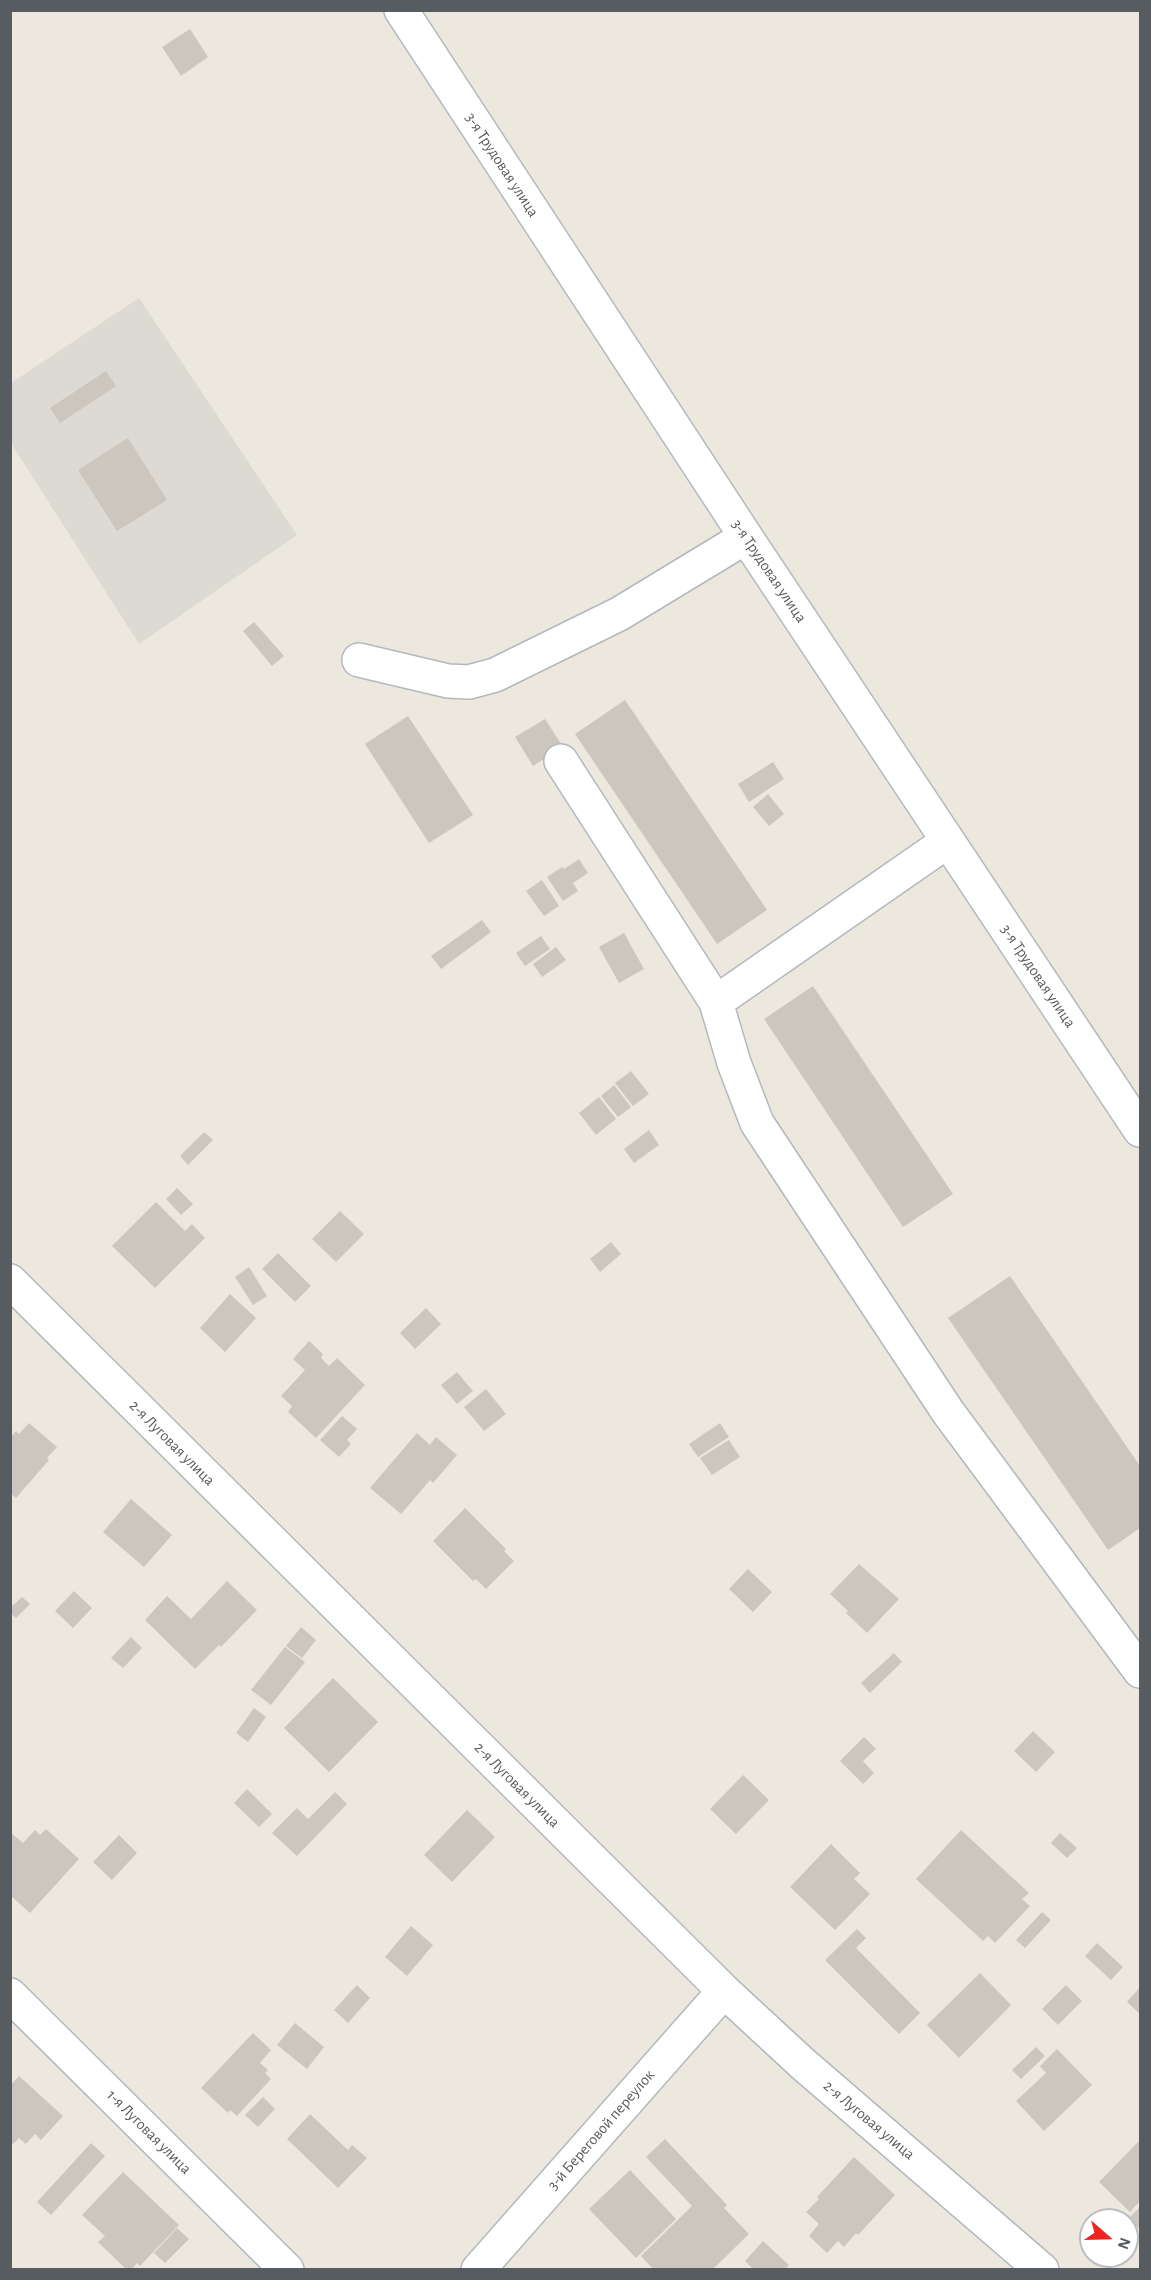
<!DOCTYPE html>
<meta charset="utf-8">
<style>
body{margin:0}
#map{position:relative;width:1151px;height:2280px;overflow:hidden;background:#ece8de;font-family:"Alegreya Sans",sans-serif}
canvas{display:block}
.frame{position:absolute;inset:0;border:12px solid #575c61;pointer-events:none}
.north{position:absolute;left:1079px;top:2208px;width:60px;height:60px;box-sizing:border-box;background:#fff;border:2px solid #bcbec0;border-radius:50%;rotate:110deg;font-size:16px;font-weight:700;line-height:24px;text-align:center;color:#575c61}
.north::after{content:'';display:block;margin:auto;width:21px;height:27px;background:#f1231f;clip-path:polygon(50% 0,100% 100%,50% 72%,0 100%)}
</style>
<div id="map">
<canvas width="1151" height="2280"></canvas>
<div class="frame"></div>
<div class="north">N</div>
</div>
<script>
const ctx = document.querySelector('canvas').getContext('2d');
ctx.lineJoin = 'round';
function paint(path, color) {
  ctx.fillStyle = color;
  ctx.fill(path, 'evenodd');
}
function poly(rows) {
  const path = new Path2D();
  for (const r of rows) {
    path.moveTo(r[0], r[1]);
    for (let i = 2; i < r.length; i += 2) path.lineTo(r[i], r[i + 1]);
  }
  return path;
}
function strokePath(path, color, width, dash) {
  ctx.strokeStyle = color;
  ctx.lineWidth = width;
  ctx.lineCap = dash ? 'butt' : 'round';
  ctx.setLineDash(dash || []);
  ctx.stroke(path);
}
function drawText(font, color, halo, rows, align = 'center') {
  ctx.font = font + ' "Alegreya Sans",sans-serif';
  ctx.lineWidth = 4.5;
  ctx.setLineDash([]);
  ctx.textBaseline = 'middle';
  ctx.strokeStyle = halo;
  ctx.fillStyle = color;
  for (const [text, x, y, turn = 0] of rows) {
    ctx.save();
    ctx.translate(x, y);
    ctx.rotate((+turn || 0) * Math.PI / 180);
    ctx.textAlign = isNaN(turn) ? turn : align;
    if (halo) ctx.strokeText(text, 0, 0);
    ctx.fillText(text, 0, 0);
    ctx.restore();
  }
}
paint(poly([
 [139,298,297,535,139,644,11,443,11,383]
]), '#dcdad3');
paint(poly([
 [190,29,208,57,181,76,162,47],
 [106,371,116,386,60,423,50,408],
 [128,438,167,500,117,531,78,470],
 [254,622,284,656,272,666,243,631],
 [625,700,767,910,717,944,575,734],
 [408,716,473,815,429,843,365,744],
 [545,719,563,747,533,766,515,737],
 [773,762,784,779,749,802,738,784],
 [768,794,784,814,769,826,753,807],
 [579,859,588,873,573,883,578,891,563,901,547,877,562,867,564,869],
 [542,880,559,906,544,916,526,891],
 [482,920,491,932,441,969,431,956],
 [624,933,644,969,619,983,599,947],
 [541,936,550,949,525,966,516,953],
 [556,947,566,960,542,977,533,964],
 [813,986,953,1194,903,1227,764,1019],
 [631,1071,649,1094,633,1106,615,1083],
 [614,1085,631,1107,618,1117,601,1096],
 [599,1097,616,1119,596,1135,579,1113],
 [649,1130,659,1145,634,1163,624,1149],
 [204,1132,213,1140,188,1165,180,1156],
 [177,1188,193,1204,181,1215,166,1199],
 [156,1202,185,1231,192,1224,205,1238,155,1288,112,1246],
 [340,1211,364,1234,336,1262,312,1239],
 [611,1242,621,1254,600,1272,590,1259],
 [278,1253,311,1286,295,1302,262,1269],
 [249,1267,267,1296,253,1305,235,1277],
 [1010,1276,1140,1466,1140,1528,1108,1550,948,1318],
 [230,1294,256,1318,225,1352,200,1328],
 [426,1308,441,1324,415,1349,400,1333],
 [309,1341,323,1354,321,1358,329,1366,337,1358,365,1385,316,1438,288,1412,292,1406,281,1396,305,1370,293,1359],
 [457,1372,473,1391,457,1404,441,1385],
 [486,1389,506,1414,484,1431,464,1407],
 [342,1416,357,1429,347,1440,351,1444,339,1457,320,1440],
 [29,1423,57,1447,47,1458,49,1460,16,1498,10,1493,10,1438,16,1431,19,1434],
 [720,1423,729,1437,698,1457,689,1444],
 [417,1433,430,1445,436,1437,457,1455,433,1483,430,1480,401,1514,370,1488],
 [729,1440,740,1457,712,1475,700,1458],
 [131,1499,172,1535,144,1567,103,1532],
 [465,1508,506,1549,504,1551,514,1561,486,1589,476,1579,473,1581,433,1541],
 [859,1564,899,1599,867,1633,846,1613,848,1611,830,1594],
 [748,1569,772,1592,753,1612,729,1589],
 [227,1581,257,1610,221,1647,219,1645,195,1669,145,1620,167,1596,191,1619],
 [74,1591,92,1608,73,1628,55,1611],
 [22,1597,30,1604,16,1618,10,1613,10,1608],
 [301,1627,316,1640,302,1658,286,1646],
 [131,1637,142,1648,123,1668,111,1658],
 [285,1647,305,1662,271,1705,251,1690],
 [894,1653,902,1662,870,1693,861,1683],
 [333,1678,378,1722,329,1772,284,1728],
 [254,1708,266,1717,248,1742,236,1733],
 [1033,1731,1055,1752,1036,1772,1014,1751],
 [864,1737,876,1749,863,1761,874,1773,863,1784,840,1761],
 [743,1775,769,1800,736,1834,710,1809],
 [247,1789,272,1814,259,1827,234,1803],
 [335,1792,347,1804,297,1856,272,1833,297,1808,308,1819],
 [467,1810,495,1837,452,1882,424,1855],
 [46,1829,79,1859,30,1913,10,1895,10,1832,23,1843,35,1830,40,1835],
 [961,1830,1029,1893,1022,1899,1030,1906,995,1943,988,1936,983,1941,916,1879],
 [1060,1833,1077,1848,1067,1858,1051,1843],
 [119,1835,137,1853,112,1880,93,1862],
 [831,1844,860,1873,854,1879,870,1894,835,1930,790,1887],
 [1042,1912,1051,1920,1025,1948,1016,1940],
 [411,1926,433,1945,407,1976,385,1957],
 [857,1929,866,1938,856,1948,920,2013,899,2034,825,1960],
 [1097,1943,1123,1967,1111,1980,1085,1956],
 [980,1973,1011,2005,959,2058,927,2025],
 [357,1985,370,1998,348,2023,334,2010],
 [1066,1985,1082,2001,1058,2025,1042,2009],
 [1140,1987,1140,2014,1127,2002],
 [295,2023,324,2047,307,2069,277,2045],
 [253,2033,271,2050,260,2063,268,2070,265,2073,271,2079,237,2116,230,2110,228,2113,201,2088],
 [1036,2047,1045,2056,1021,2079,1012,2070],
 [1057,2049,1092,2085,1044,2131,1016,2101,1046,2073,1040,2066],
 [19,2076,63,2116,41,2140,35,2134,26,2144,19,2138,13,2144,10,2142,10,2086],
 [263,2097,275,2109,258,2127,245,2115],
 [310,2114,348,2150,352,2145,367,2158,338,2188,287,2139],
 [665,2139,727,2205,724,2208,749,2234,712,2270,654,2270,641,2256,692,2206,646,2157],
 [1140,2140,1140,2201,1130,2212,1099,2182],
 [91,2143,105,2156,51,2215,37,2202],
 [854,2157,895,2195,858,2235,856,2233,844,2247,838,2241,827,2253,809,2236,819,2224,806,2212,819,2199,817,2197],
 [630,2170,676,2219,636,2258,589,2209],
 [123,2172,179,2225,140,2266,137,2263,131,2270,127,2270,98,2242,105,2236,82,2215],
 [1140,2207,1140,2230,1129,2218],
 [177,2228,189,2239,165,2263,154,2253],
 [763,2241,789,2265,785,2270,754,2270,745,2261]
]), '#ccc6bf');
const minor = poly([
 [401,10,746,537,1140,1130],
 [359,660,448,681,469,682,495,675,619,614,746,537],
 [561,761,716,1002,734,1063,757,1123,948,1412,1140,1671],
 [716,1002,948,841],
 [10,1281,724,1991,803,2064,1042,2270],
 [10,1995,287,2270],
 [478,2270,724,1991]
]);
strokePath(minor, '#b4b8bd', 36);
strokePath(minor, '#fff', 33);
drawText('16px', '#575c61', '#fff', [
 ["3-я Трудовая улица",502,165,57],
 ["3-я Трудовая улица",769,571,56],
 ["3-я Трудовая улица",1038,976,56],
 ["2-я Луговая улица",172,1443,45],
 ["2-я Луговая улица",517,1785,45],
 ["2-я Луговая улица",869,2120,40],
 ["3-й Береговой переулок",601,2130,-49],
 ["1-я Луговая улица",149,2132,45]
]);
</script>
